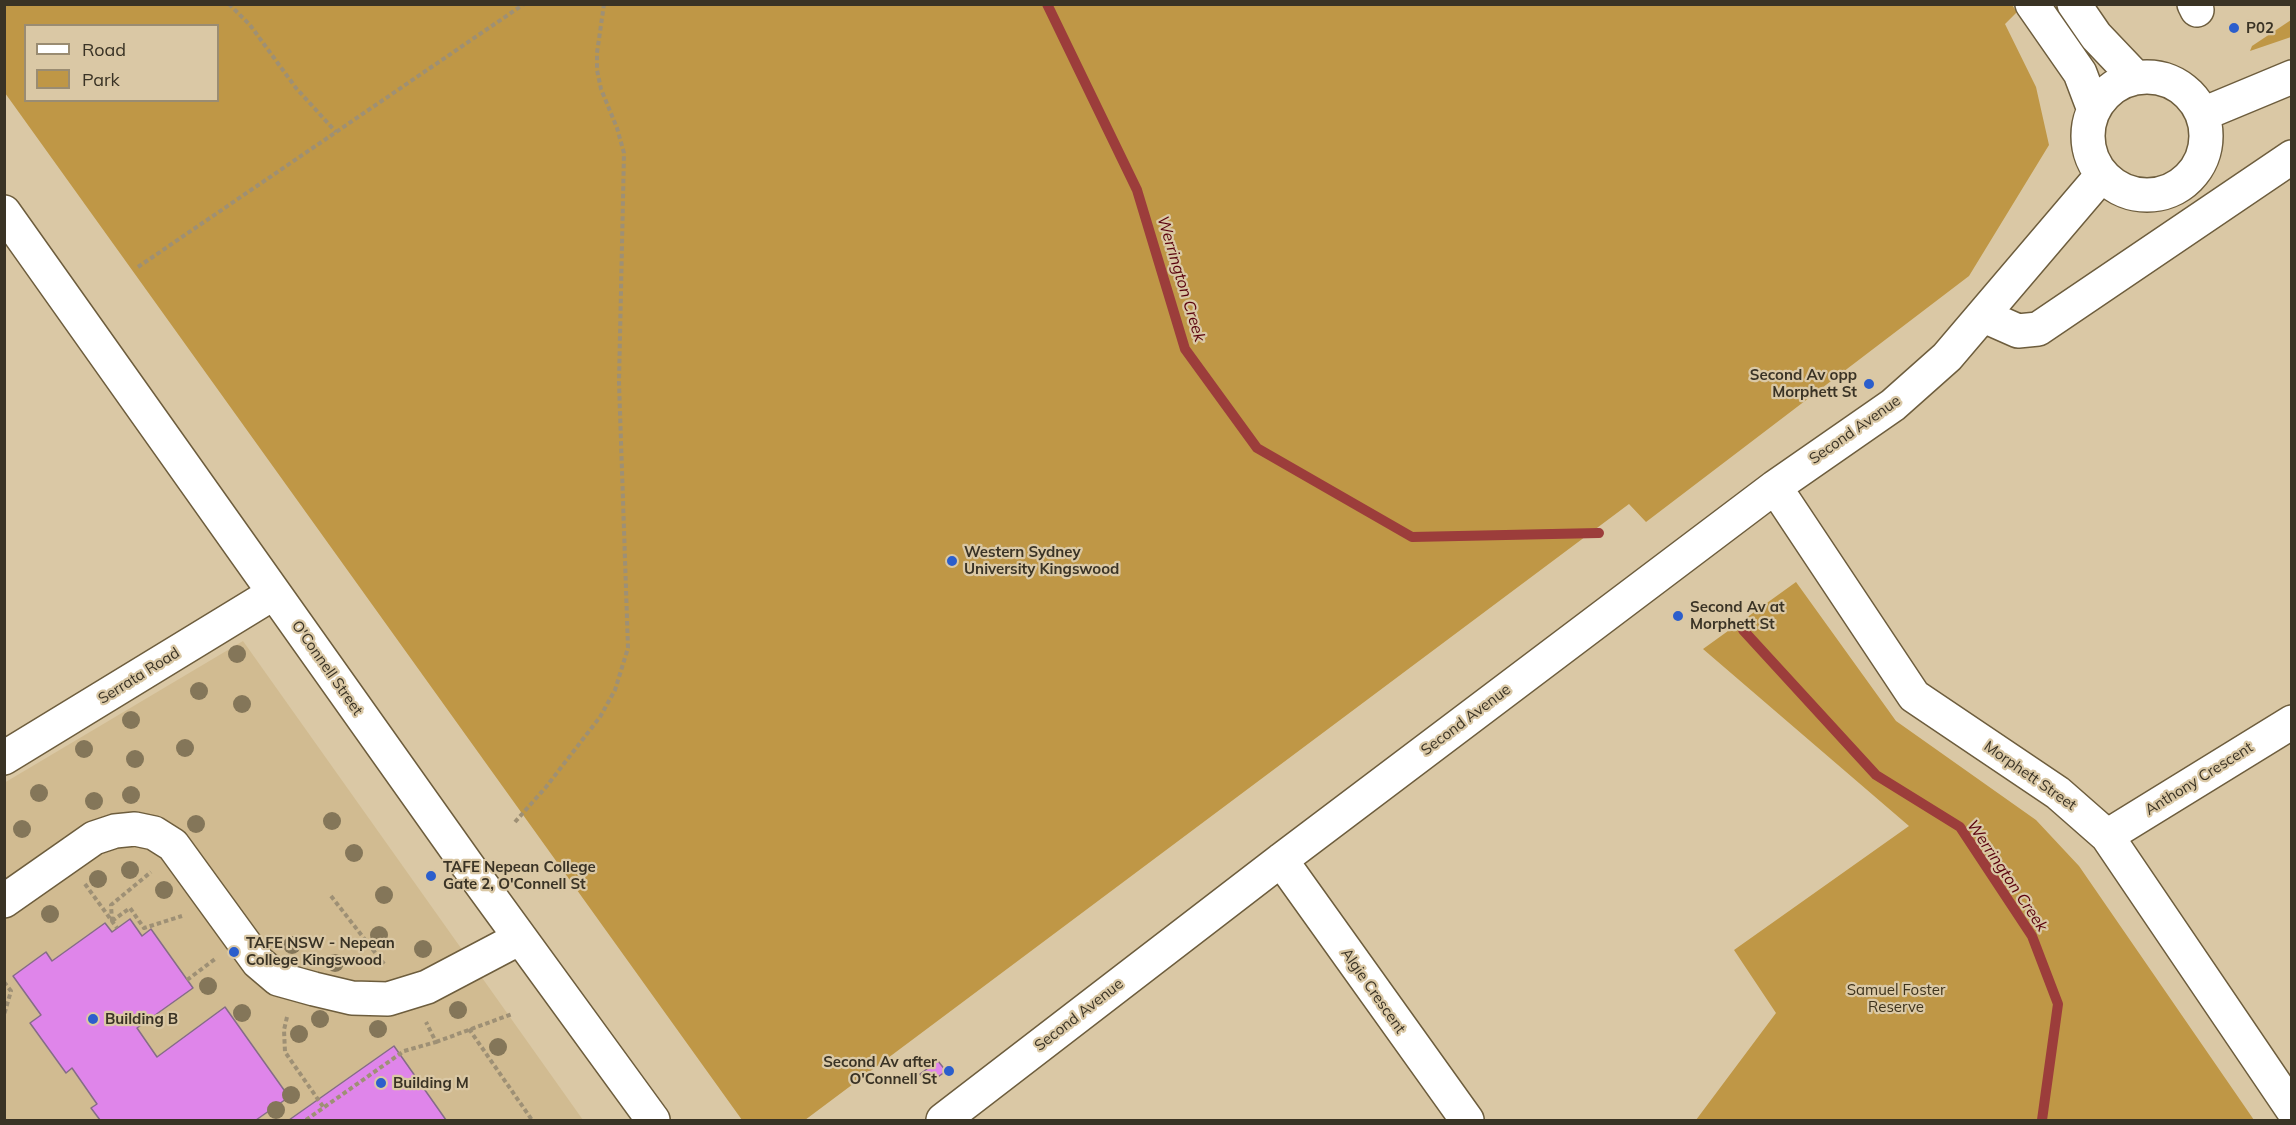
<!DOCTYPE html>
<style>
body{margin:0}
#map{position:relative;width:2296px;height:1125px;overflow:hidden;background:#dac8a5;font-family:Mulish,sans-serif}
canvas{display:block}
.frame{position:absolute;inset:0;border:6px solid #3a3325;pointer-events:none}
.legend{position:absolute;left:24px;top:24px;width:195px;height:78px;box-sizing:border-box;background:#dac8a5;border:2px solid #9a8c72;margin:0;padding:8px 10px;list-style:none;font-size:18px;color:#3a3325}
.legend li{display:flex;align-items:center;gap:12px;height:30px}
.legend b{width:30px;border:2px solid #9a8c72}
</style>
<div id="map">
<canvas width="2296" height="1125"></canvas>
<div class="frame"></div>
<ul class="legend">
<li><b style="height:8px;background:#fff"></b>Road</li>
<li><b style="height:16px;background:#bf9746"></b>Park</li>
</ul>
</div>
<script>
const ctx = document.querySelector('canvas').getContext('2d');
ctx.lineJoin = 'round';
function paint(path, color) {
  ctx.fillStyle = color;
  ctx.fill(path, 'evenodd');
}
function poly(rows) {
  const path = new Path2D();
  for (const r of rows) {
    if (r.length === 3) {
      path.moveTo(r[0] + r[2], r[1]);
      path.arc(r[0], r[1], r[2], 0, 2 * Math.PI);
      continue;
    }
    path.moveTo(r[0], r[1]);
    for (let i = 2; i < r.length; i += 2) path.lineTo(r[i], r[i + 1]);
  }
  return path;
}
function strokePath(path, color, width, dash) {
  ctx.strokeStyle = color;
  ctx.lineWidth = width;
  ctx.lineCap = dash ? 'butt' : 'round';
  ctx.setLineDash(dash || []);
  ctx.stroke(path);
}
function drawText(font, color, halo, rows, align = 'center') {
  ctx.font = font + ' Mulish,sans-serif';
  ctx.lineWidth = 4.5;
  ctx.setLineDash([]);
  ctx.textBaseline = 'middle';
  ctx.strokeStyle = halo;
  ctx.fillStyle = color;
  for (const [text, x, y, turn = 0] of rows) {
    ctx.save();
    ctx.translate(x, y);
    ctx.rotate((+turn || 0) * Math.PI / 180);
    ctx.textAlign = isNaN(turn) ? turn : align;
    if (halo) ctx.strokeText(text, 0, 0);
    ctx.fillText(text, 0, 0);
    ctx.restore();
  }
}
paint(poly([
 [243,641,583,1120,5,1120,4,783]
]), '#d1bb91');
paint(poly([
 [4,5,2012,5,2017,12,2005,24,2036,87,2049,145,1969,276,1646,522,1629,504,805,1120,742,1120,5,93],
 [26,26,218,26,218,100,26,100],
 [2291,20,2291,37,2250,51,2252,46],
 [1796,582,1896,721,2036,820,2079,866,2254,1120,1696,1120,1776,1013,1734,950,1909,826,1703,649]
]), '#bf9746');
strokePath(poly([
 [1047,4,1137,190,1185,349,1257,448,1412,537,1599,533],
 [1743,630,1876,775,1960,827,2032,936,2058,1004,2042,1120]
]), '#9c3d3b', 10);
const building = poly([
 [130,919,142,936,151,929,193,988,137,1028,157,1057,225,1007,289,1097,256,1120,100,1120,91,1108,97,1104,72,1068,66,1073,30,1023,41,1015,13,976,46,952,52,961,105,923,112,932,130,919],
 [394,1046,446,1120,289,1120,394,1046],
 [938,1061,946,1071,927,1085,920,1074,938,1061]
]);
paint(building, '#df85ea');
strokePath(building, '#856c87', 1.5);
const minor = poly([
 [2032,4,2080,73,2094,110],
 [2074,4,2096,36,2136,78],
 [2194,4,2197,10],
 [2147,136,59],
 [2203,114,2292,77],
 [4,212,468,866,653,1120],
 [1984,316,2018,331,2038,329,2292,157],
 [1775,487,1914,696,2058,793,2107,836,2292,1109],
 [4,758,274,593],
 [2107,836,2292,722],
 [1281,860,1467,1120],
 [4,901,94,838,115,831,135,829,154,833,173,845,258,962,278,979,314,989,352,998,388,999,427,987,520,938],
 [943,1120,1281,860,1775,487,1893,405,1947,357,2102,175]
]);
strokePath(minor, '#6d5d3d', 36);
strokePath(poly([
 [229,4,250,25,296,88,336,132],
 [138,267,524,4],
 [515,822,546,787,600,717,615,690,628,648,619,382,624,153,617,128,601,89,597,70,597,53,604,4],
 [85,884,117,928],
 [331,896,384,964],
 [112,921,130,908,144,928,182,916],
 [112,921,111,905,151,872],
 [187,980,215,959],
 [4,982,11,991,4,1015],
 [287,1017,284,1030,285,1052,324,1108],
 [469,1029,532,1120],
 [436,1042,512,1014],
 [306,1120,404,1051,436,1042,426,1022]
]), '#9e9075', 4, [4.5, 3]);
strokePath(minor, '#fff', 33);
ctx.fillStyle = '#847659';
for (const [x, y] of [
 [237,654],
 [199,691],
 [242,704],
 [131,720],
 [185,748],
 [84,749],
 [135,759],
 [39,793],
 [131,795],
 [94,801],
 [332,821],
 [196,824],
 [22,829],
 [354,853],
 [130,870],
 [98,879],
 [164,890],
 [384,895],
 [50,914],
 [379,935],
 [292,945],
 [423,949],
 [335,963],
 [208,986],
 [458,1010],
 [242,1013],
 [320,1019],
 [378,1029],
 [299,1034],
 [498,1047],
 [291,1095],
 [276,1110]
]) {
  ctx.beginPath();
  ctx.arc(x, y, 9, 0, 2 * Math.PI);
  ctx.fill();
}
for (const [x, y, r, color] of [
 [2234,28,6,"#2b5ecc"],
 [1869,384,6,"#2b5ecc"],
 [952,561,6,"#2b5ecc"],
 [1678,616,6,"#2b5ecc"],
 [431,876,6,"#2b5ecc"],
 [234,952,6,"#2b5ecc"],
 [93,1019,6,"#2b5ecc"],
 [949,1071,6,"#2b5ecc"],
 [381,1083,6,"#2b5ecc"]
]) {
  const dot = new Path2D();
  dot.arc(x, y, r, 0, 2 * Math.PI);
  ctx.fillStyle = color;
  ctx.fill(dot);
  strokePath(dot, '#dac8a5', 2);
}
drawText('bold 15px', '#3a3325', '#dac8a5', [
 ["P02",2246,28],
 ["Second Av opp",1857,375,"right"],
 ["Morphett St",1857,392,"right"],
 ["Western Sydney",964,552],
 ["University Kingswood",964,569],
 ["Second Av at",1690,607],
 ["Morphett St",1690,624],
 ["TAFE Nepean College",443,867],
 ["Gate 2, O'Connell St",443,884],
 ["TAFE NSW - Nepean",246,943],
 ["College Kingswood",246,960],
 ["Building B",105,1019],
 ["Second Av after",937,1062,"right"],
 ["O'Connell St",937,1079,"right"],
 ["Building M",393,1083]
], 'left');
drawText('15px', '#3a3325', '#dac8a5', [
 ["Second Avenue",1855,430,-35],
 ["O'Connell Street",327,668,55],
 ["Serrata Road",139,676,-32],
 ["Second Avenue",1466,720,-37],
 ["Morphett Street",2030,776,35],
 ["Anthony Crescent",2199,779,-32],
 ["Algie Crescent",1373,991,55],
 ["Second Avenue",1079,1015,-38]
]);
drawText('15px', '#3d321b', '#dac8a5', [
 ["Samuel Foster",1896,990],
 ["Reserve",1896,1007]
]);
drawText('italic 16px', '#59000c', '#dac8a5', [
 ["Werrington Creek",1181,279,73],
 ["Werrington Creek",2007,876,56]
]);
</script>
